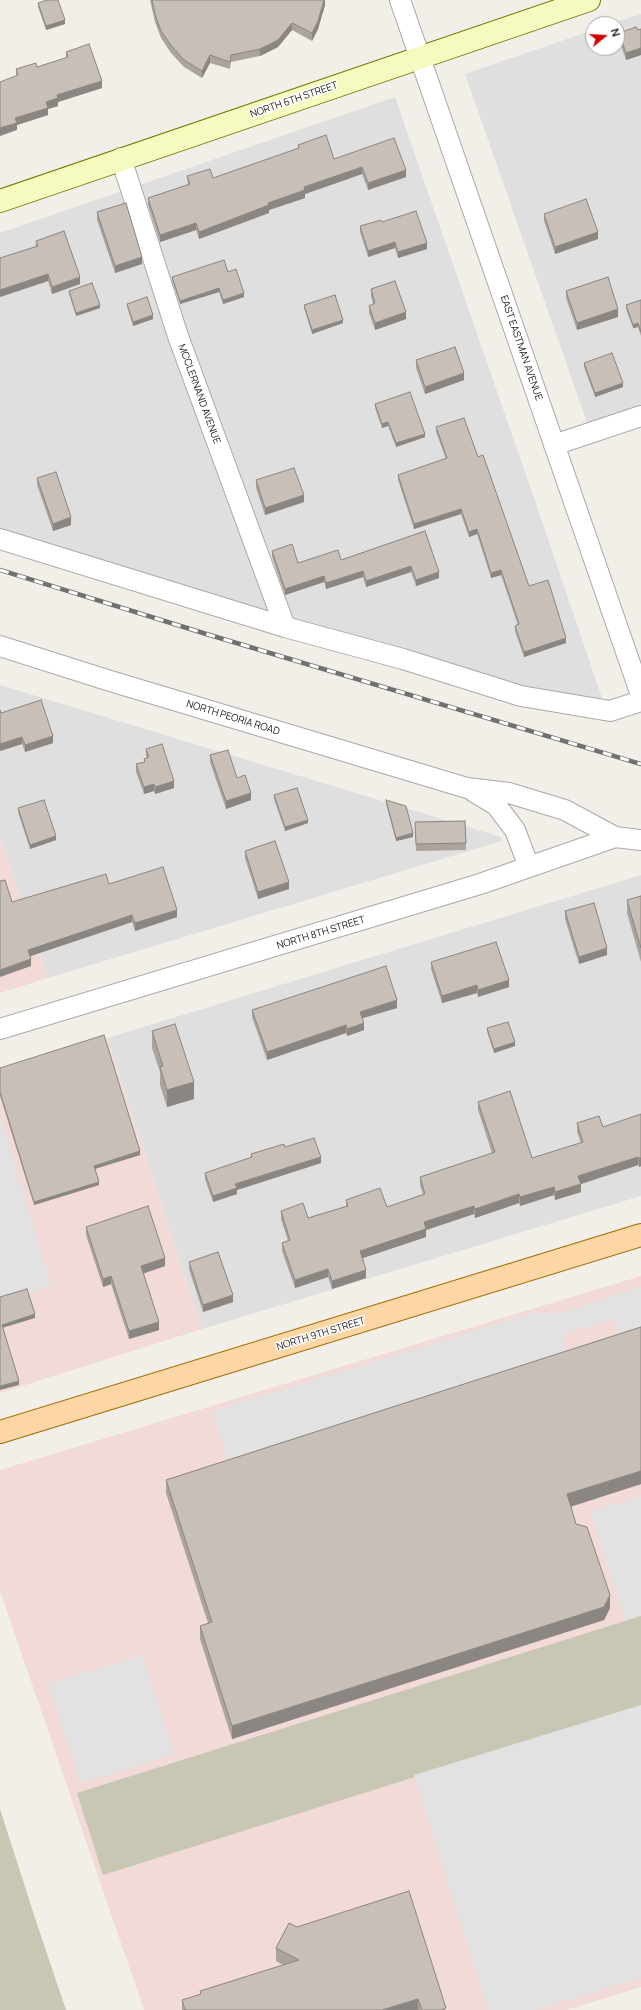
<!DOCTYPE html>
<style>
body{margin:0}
#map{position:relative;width:641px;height:2010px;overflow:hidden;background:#f2efe9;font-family:Manrope,sans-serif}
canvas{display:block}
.north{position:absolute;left:585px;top:16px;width:40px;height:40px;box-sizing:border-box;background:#fff;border:1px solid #a7a7a7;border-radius:50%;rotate:72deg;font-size:11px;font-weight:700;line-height:16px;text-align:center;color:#222}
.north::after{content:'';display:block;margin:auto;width:14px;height:18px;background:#d40000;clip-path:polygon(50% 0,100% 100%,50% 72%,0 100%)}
</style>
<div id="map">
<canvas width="641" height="2010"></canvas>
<div class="north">N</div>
</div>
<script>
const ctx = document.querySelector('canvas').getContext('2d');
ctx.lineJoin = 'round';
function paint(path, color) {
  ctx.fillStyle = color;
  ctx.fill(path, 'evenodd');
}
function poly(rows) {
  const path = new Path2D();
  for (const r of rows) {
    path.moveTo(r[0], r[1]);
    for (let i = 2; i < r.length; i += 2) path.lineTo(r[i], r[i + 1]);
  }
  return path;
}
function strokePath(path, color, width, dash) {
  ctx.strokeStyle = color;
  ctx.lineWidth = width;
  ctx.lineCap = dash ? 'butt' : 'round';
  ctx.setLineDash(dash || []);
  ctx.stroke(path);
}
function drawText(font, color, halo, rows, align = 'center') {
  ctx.font = font + ' Manrope,sans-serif';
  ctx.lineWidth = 3;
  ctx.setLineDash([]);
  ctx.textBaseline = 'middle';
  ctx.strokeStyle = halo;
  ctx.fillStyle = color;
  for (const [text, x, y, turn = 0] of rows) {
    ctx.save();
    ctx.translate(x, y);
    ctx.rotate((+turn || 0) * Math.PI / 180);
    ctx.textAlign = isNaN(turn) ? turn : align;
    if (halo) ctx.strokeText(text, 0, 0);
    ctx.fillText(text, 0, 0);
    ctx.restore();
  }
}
paint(poly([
 [641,14,641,413,590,431,465,74,593,30,593,48,617,48,617,24,611,24],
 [395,97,543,524,604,704,546,694,272,615,0,531,0,233],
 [0,685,501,837,502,841,48,978,0,837],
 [641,875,641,1196,202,1329,107,1038]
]), '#e0dfdf');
paint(poly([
 [0,837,48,978,0,993],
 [107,1038,202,1329,0,1393,0,1071],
 [641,1276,641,1987,567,2010,144,2010,0,1591,0,1470]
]), '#f2dad9');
paint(poly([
 [641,1616,641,1706,103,1875,77,1793],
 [0,1809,36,1921,66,2010,0,2010]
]), '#c7c7b4');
paint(poly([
 [0,1116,51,1285,0,1301],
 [641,1287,641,1327,619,1334,614,1319,566,1333,563,1341,568,1358,229,1465,212,1411,534,1313,562,1313],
 [641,1496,641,1615,625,1620,590,1512],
 [142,1655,174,1754,81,1783,48,1684],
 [641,1705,641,1978,534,2010,488,2010,414,1775]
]), '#e2e2e2');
const street = poly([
 [400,0,641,695],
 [121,158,178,336,285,627],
 [554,445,641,416],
 [0,539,285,627,403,659,521,696,610,711,641,701],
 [0,646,107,680,467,788,509,793,565,810,615,837],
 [474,792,496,805,515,830,529,867],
 [0,1029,480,884,615,837,641,840]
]);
const secondary = poly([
 [0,201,589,0]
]);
const primary = poly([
 [0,1432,641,1235]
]);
strokePath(street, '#a9a9a9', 22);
strokePath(secondary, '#707d05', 24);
strokePath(primary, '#a06b00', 24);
strokePath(street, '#fff', 20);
strokePath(secondary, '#f7fabf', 22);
strokePath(primary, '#fcd6a4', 22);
const rail = poly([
 [0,570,203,633,641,764]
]);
strokePath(rail, '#707070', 4.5);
strokePath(rail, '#fff', 3, [9]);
paint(poly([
 [150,0,325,0,325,5,318,29,312,41,292,30,278,47,260,56,231,62,230,69,210,63,202,78,184,67,171,53,161,38,155,22],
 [38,3,65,24,46,30,38,7],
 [641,29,641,55,626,60,619,40,619,33,638,30],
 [66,52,102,88,58,102,58,106,48,109,48,115,17,125,17,130,16,69,37,67,66,58],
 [298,145,334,159,406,177,368,190,362,174,305,194,305,198,269,210,269,213,199,239,196,230,160,242,148,205,148,198,188,185,187,176,213,178,298,149],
 [97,212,142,264,115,273,97,220],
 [544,214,598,239,555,254,544,221],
 [382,222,427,249,398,258,395,248,368,257,360,232,360,226],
 [36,241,80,284,52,294,48,281,0,297,0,258,36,246],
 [228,272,244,297,223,304,219,292,180,304,172,280,172,277],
 [371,289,406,319,375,330,369,313,369,306,373,304,371,296],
 [69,291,100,308,76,316,69,294],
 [566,291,618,317,577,330,566,298],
 [641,300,641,336,638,327,633,328,626,309,626,305],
 [127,304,153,319,133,326,127,307],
 [304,305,343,323,312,334,304,308],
 [416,360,464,380,425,394,416,368],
 [584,363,623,387,595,397,584,367],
 [375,404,425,437,396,447,388,426,382,428,375,408],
 [436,427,478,457,529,586,566,643,524,657,515,631,515,626,518,625,501,575,491,578,477,534,469,537,461,514,414,529,398,480,398,475,446,459,436,432],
 [37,478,71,525,53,531,37,485],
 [256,480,304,502,265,515,256,488],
 [425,531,439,578,416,586,411,572,366,587,363,577,326,589,324,582,285,595,272,557,272,551,298,563,341,560],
 [0,710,1,713,53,743,25,752,22,744,0,751],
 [146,749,174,788,155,794,154,791,144,794,136,772,136,764,144,762,144,759,147,758,146,756],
 [210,755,237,778,251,800,226,809,210,762],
 [274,795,308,823,285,831,274,799],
 [386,800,413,837,396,841,386,804],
 [18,808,56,840,30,849,18,812],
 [465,821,466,850,416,851,415,822],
 [245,851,289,889,258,899,245,858],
 [109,884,177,917,135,931,132,922,85,938,30,956,31,966,12,902],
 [641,896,641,962,627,913,627,900],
 [565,911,607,955,579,964,565,919],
 [431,962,509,987,478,997,477,993,442,1003,431,969],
 [397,1008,362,1018,364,1030,347,1036,346,1033,267,1060,252,1017,252,1010],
 [487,1028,515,1046,494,1053,487,1032],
 [152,1031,194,1099,167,1107,160,1085,160,1072,152,1048],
 [0,1068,140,1155,95,1169,99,1185,34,1205,0,1096],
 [478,1102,532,1158,581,1143,577,1132,577,1123,603,1127,641,1114,641,1166,639,1167,638,1165,581,1184,581,1192,555,1200,554,1195,520,1206,519,1203,475,1218,474,1214,426,1230,426,1237,363,1258,366,1278,332,1289,328,1277,295,1288,282,1251,282,1243,288,1241,281,1219,281,1211,308,1218,346,1206,346,1200,387,1207,423,1194,420,1185,420,1177,492,1153,478,1110],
 [285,1147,321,1163,237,1190,237,1194,213,1202,205,1179,205,1173,251,1158,251,1154],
 [86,1227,165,1266,143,1274,159,1330,129,1339,111,1284,103,1287,86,1235],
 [189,1262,233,1302,203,1312,189,1269],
 [641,1327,641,1484,571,1506,576,1524,610,1608,604,1620,232,1739,200,1639,200,1626,208,1623,166,1493,166,1480],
 [289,1923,446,2010,182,2010,182,2000,200,1995,200,1991,283,1965,276,1961,276,1948]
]), '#aba49e');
paint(poly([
 [324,0,325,0,325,5,318,29,312,41,312,33],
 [65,20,65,24,46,30,46,26],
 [292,23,292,30,278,47,260,56,260,49],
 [641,48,641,55,626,60,626,53],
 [210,55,210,63,202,78,202,71],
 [102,81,102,88,58,102,58,106,48,109,48,115,17,125,17,130,0,136,0,128,15,118,46,102,57,95],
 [362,167,362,174,305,194,305,198,269,210,269,213,199,239,199,232,268,203,304,187],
 [406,170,406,177,368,190,368,183],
 [196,223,196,230,160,242,160,235],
 [598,232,598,239,555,254,555,247],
 [395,242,395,248,368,257,368,251],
 [427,243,427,249,398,258,398,252],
 [142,257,142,264,115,273,115,266],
 [48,274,48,281,0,297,0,290],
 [80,277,80,284,52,294,52,287],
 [219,288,219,292,180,304,180,301],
 [244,293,244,297,223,304,223,300],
 [100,305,100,308,76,316,76,313],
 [618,309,618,317,577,330,577,323],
 [406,312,406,319,375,330,375,323],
 [153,315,153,319,133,326,133,322],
 [343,320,343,323,312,334,312,330],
 [638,323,638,327,633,328,633,325],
 [464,373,464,380,425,394,425,387],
 [623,383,623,387,595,397,595,393],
 [388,422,388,426,382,428,382,424],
 [425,434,425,437,396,447,396,443],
 [304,495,304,502,265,515,265,508],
 [461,509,461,514,414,529,414,524],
 [71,517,71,525,53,531,53,524],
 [477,529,477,534,469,537,469,532],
 [411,566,411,572,366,587,366,581],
 [501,570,501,575,491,578,491,573],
 [363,571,363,577,326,589,326,583],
 [439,572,439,578,416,586,416,580],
 [324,576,324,582,285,595,285,589],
 [566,638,566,643,524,657,524,652],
 [53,736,53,743,25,752,25,745],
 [22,737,22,744,0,751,0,744],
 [174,781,174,788,155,794,155,787],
 [154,784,154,791,144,794,144,787],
 [251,793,251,800,226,809,226,801],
 [308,820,308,823,285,831,285,827],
 [413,833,413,837,396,841,396,838],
 [56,836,56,840,30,849,30,845],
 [289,882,289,889,258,899,258,892],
 [177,910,177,917,135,931,135,923],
 [132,915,132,922,28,957,28,950],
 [607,948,607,955,579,964,579,957],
 [31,959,31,966,0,977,0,970],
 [509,980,509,987,478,997,478,990],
 [477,985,477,993,442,1003,442,996],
 [397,1000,397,1008,360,1019,360,1012],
 [364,1023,364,1030,347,1036,347,1029],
 [346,1025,346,1033,267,1060,267,1052],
 [515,1042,515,1046,494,1053,494,1049],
 [194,1082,194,1099,167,1107,167,1090],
 [140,1151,140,1155,94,1169,94,1166],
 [321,1157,321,1163,237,1190,237,1194,213,1202,213,1196,235,1184],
 [638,1157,638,1165,581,1184,581,1192,555,1200,555,1192,578,1176],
 [639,1158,641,1158,641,1166,639,1167],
 [99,1182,99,1185,34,1205,34,1202],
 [554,1187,554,1195,520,1206,520,1197],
 [519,1194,519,1203,475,1218,475,1209],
 [474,1206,474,1214,426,1230,426,1237,360,1259,360,1251,424,1222],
 [165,1258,165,1266,141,1274,141,1266],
 [328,1269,328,1277,295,1288,295,1280],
 [366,1270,366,1278,332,1289,332,1281],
 [111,1276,111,1284,103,1287,103,1279],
 [233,1295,233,1302,203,1312,203,1305],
 [35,1314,35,1318,2,1328,2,1325],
 [159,1322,159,1330,129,1339,129,1331],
 [19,1381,19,1385,0,1390,0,1386],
 [641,1471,641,1484,567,1508,567,1494],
 [610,1595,610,1608,604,1620,232,1739,232,1726],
 [418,1999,418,2010,382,2010]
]), '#8b8681');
const building = poly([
 [47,0,58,0,65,20,46,26,38,3,47,0],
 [152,0,324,0,318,21,312,33,292,23,278,40,260,49,231,55,230,62,210,55,202,71,184,60,171,45,161,31,155,14,152,0],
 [636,27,638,30,641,29,641,48,626,53,619,33,636,27],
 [89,44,102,81,57,95,58,98,46,102,48,108,15,118,17,123,0,128,0,82,18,75,16,69,36,63,37,67,68,57,66,52,89,44],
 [326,135,334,159,394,138,406,170,368,183,362,167,304,187,305,190,268,203,269,205,199,232,196,223,160,235,148,198,190,184,187,176,210,169,213,178,299,148,298,145,326,135],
 [586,199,598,232,555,247,544,214,586,199],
 [126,203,142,257,115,266,97,212,126,203],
 [416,211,427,243,398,252,395,242,368,251,360,226,381,220,382,222,416,211],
 [64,231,80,277,52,287,48,274,0,290,0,258,38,246,36,241,64,231],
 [224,260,228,272,236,269,244,293,223,300,219,288,180,301,172,277,224,260],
 [608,277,618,309,577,323,566,291,608,277],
 [395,281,406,312,375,323,369,306,375,303,371,289,395,281],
 [92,283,100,305,76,313,69,291,92,283],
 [335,295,343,320,312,330,304,305,335,295],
 [147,297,153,315,133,322,127,304,147,297],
 [641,300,641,332,638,323,633,325,626,305,641,300],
 [455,347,464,373,425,387,416,360,455,347],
 [612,353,623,383,595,393,584,363,612,353],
 [410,392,425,434,396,443,388,422,382,424,375,404,410,392],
 [464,418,478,457,483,455,529,586,548,580,566,638,524,652,515,626,519,624,501,570,491,573,477,529,469,532,461,509,414,524,398,475,447,458,436,427,464,418],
 [294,468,304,495,265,508,256,480,294,468],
 [56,472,71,517,53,524,37,478,56,472],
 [425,531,439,572,416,580,411,566,366,581,363,571,326,583,324,576,285,589,272,551,292,544,298,563,338,550,341,560,425,531],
 [41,700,53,736,25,745,22,737,0,744,0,710,1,713,41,700],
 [162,744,174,781,155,787,154,784,144,787,136,764,145,762,144,759,149,757,146,749,162,744],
 [228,750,237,778,245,775,251,793,226,801,210,755,228,750],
 [297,788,308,820,285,827,274,795,297,788],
 [44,800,56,836,30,845,18,808,44,800],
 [386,800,406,806,413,833,396,838,386,800],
 [465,821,466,843,416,844,415,822,465,821],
 [275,841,289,882,258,892,245,851,275,841],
 [163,867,177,910,135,923,132,915,85,931,28,950,31,959,0,970,0,881,5,880,12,902,106,874,109,884,163,867],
 [641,896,641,948,627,900,641,896],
 [594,903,607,948,579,957,565,911,594,903],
 [496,942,509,980,478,990,477,985,442,996,431,962,496,942],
 [386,966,397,1000,360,1012,364,1023,347,1029,346,1025,267,1052,252,1010,386,966],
 [508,1022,515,1042,494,1049,487,1028,508,1022],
 [175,1024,194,1082,167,1090,160,1067,163,1066,152,1031,175,1024],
 [104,1035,140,1151,94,1166,99,1182,34,1202,0,1092,0,1068,104,1035],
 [510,1091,532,1158,583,1142,577,1123,599,1116,603,1127,641,1114,641,1158,639,1158,638,1157,578,1176,581,1184,555,1192,554,1187,520,1197,519,1194,475,1209,474,1206,424,1222,426,1229,360,1251,366,1270,332,1281,328,1269,295,1280,282,1243,290,1240,281,1211,303,1203,308,1218,348,1206,346,1200,380,1188,387,1207,425,1194,420,1177,495,1152,478,1102,510,1091],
 [314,1138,321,1157,235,1184,237,1188,213,1196,205,1173,252,1157,251,1154,284,1144,285,1147,314,1138],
 [148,1206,165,1258,141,1266,159,1322,129,1331,111,1276,103,1279,86,1227,148,1206],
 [218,1252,233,1295,203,1305,189,1262,218,1252],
 [27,1289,35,1314,2,1325,19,1381,0,1386,0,1297,27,1289],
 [641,1327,641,1471,567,1494,576,1524,587,1527,610,1595,604,1607,232,1726,200,1626,212,1622,166,1480,641,1327],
 [409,1891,446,2008,441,2010,422,2010,418,1999,382,2010,185,2010,182,2000,201,1994,200,1991,299,1960,276,1948,289,1923,297,1927,409,1891]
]);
paint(building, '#c7bfb8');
strokePath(building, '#8b8681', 1);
drawText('10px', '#222', '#fff', [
 ["NORTH 6TH STREET",294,100,-19],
 ["EAST EASTMAN AVENUE",521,348,71],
 ["MCCLERNAND AVENUE",199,394,70],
 ["NORTH PEORIA ROAD",233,718,17],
 ["NORTH 8TH STREET",321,933,-17],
 ["NORTH 9TH STREET",321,1334,-17]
]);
</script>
